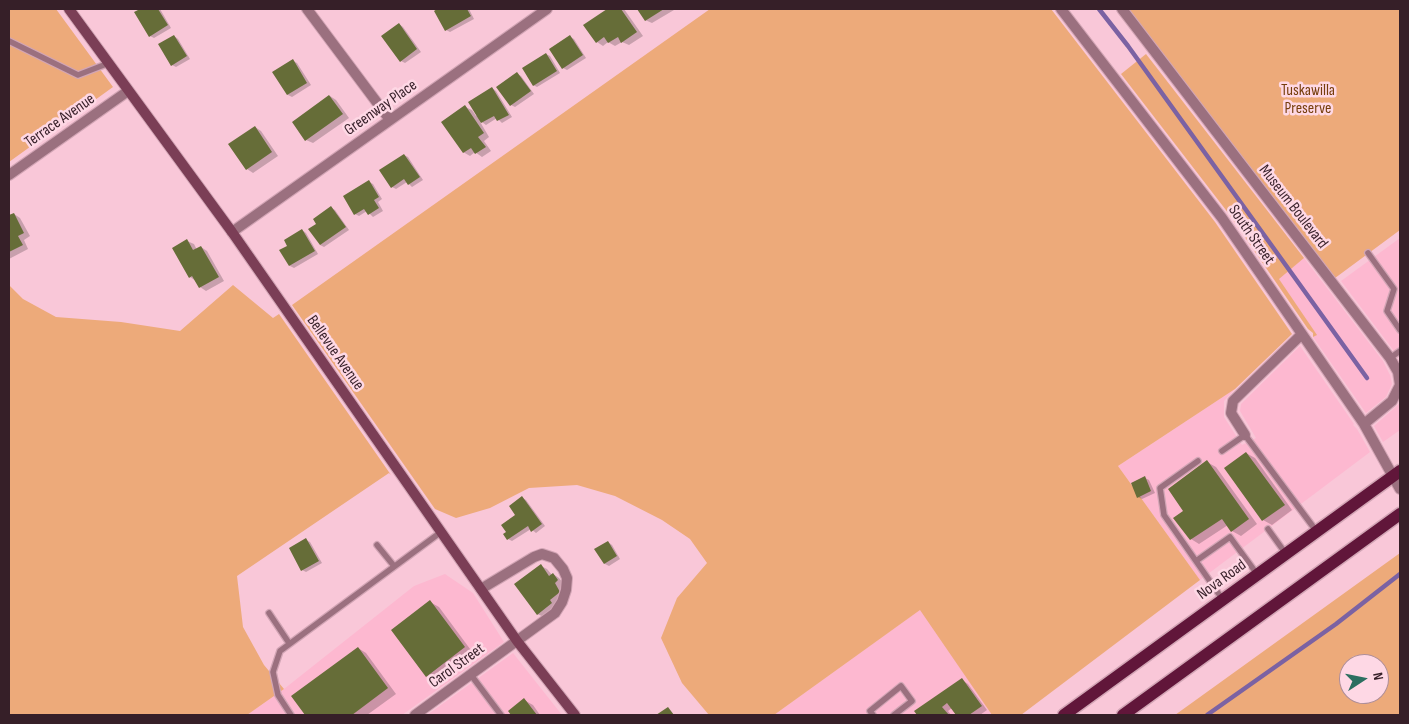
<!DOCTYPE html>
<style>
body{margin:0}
#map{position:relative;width:1409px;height:724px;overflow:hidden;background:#f9c7d8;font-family:"Sofia Sans Condensed",sans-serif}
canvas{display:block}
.frame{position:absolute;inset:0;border:10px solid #361f28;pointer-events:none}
.north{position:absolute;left:1339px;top:654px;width:50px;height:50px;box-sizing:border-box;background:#fed8e5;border:1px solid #ae8e99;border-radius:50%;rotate:79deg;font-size:14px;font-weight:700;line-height:20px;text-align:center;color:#361f28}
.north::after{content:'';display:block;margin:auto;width:18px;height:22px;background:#2c6f60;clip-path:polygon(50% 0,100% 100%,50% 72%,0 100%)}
</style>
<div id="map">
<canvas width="1409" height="724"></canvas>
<div class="frame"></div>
<div class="north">N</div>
</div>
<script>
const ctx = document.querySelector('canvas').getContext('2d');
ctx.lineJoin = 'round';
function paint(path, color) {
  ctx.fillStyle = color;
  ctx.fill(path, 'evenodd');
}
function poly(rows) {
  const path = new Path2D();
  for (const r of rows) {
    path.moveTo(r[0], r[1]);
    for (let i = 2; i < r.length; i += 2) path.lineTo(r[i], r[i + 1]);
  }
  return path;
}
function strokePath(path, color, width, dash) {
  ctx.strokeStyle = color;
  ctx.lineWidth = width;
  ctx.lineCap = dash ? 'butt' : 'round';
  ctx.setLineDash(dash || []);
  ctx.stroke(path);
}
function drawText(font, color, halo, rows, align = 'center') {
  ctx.font = font + ' "Sofia Sans Condensed",sans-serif';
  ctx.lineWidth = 5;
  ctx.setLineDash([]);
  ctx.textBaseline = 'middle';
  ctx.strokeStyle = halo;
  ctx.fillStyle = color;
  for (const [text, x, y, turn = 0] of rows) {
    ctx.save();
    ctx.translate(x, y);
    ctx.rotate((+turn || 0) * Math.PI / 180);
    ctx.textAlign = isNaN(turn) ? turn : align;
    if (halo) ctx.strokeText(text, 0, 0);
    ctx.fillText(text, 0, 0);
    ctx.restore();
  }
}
paint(poly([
 [1400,238,1400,359,1341,281],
 [1304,258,1383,361,1390,375,1392,384,1386,397,1366,413,1313,337,1316,335,1278,278],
 [1300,346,1354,424,1353,425,1357,429,1370,452,1200,580,1118,466,1235,389,1224,401,1224,417,1242,445,1256,438,1240,411,1241,404],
 [1400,403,1400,430,1383,442,1374,426],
 [445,574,473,593,504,642,402,715,247,715,284,689,414,586],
 [921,609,992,715,774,715],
 [513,653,562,715,427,715]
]), '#fdb8d0');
paint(poly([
 [9,9,56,9,113,87,9,162],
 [710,9,1051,9,1215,222,1292,334,1235,389,1118,466,1200,580,1021,715,992,715,920,610,774,715,709,715,682,683,661,638,677,598,707,563,690,539,662,520,615,496,577,485,529,488,490,508,456,518,435,509,292,305],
 [1122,9,1400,9,1400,230,1331,281],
 [1146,54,1304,258,1279,279,1317,335,1313,337,1313,333,1308,329,1229,214,1121,74],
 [9,285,23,299,56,317,121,322,180,331,233,285,273,318,279,314,391,475,389,473,237,576,243,627,264,665,284,689,247,715,9,715],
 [1400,553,1400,715,1175,715],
 [1349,664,1379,664,1379,694,1349,694]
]), '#edaa7a');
paint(poly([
 [142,9,160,9,171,28,154,38,150,36,136,12],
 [439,9,469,9,474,19,450,32,446,30,435,11],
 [609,9,624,9,643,36,629,45,622,42,615,46,608,42,603,46,597,42,585,25],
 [639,9,673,9,674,10,652,23,645,20],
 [399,24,403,27,421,52,405,63,401,61],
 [174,36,178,39,190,59,176,67,172,65],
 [570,37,574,39,586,58,567,70,563,68],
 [546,54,550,56,560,73,537,87,533,85],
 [293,61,297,63,311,85,292,97,288,95,274,73],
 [517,74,521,76,534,94,515,107,511,105],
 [492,88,496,91,512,117,502,123,497,118,486,125,479,120,489,137,484,141,491,151,482,157,475,152,470,156,463,152,465,107,472,110,476,116,477,115],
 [330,96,336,100,349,118,313,143,306,140],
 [255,127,261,131,278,156,253,173,247,169],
 [404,155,408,157,423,180,412,187,407,182,396,189,392,187],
 [369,182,373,184,382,199,378,202,383,211,373,217,367,211,359,216,355,214],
 [331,208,335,210,349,230,324,247,320,245],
 [14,214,20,218,30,236,24,240,28,249,9,259,9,217],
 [302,230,306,233,318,254,294,268,290,266,289,246],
 [187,241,194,244,197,250,201,247,207,251,224,281,206,291,200,287,196,281,190,277],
 [1246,453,1255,458,1292,510,1272,525,1263,520,1225,468],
 [1207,462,1216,467,1257,524,1241,536,1232,531,1228,525,1199,544,1191,539,1185,511],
 [1145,478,1149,480,1155,493,1142,499,1138,497],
 [522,498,526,500,545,526,536,533,531,529,512,541,508,539,508,532,517,515],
 [306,540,310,542,322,563,306,572,302,570],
 [608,542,612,545,620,559,609,566,605,564,596,550],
 [541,566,547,569,552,575,553,574,559,578,564,584,561,587,566,596,544,617,537,614],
 [430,602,439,607,473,653,436,681,427,676],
 [358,648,366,653,396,694,367,715,306,715,293,696],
 [962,680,968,684,987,710,980,715,957,715,952,708,948,711,951,715,919,715,915,711],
 [524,700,533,705,540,715,513,715,510,711]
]), '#0003');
strokePath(poly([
 [1099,9,1128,46,1367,378],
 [1207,715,1336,624,1400,574]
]), '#7b62a3', 4.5);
paint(poly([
 [140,9,158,9,168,25,149,37,134,12],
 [437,9,467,9,471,16,445,31,434,11],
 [607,9,621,9,637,32,621,43,618,37,608,43,604,37,596,43,583,25],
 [637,9,664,9,645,21],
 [399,23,417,49,400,62,381,36],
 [174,35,187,56,171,66,158,44],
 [570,35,583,55,562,69,549,49],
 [546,53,557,71,533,86,522,68],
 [293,59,307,83,287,95,272,72],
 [517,72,531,91,510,106,496,87],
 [492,87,509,115,497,121,494,116,481,123,468,102],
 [329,95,343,114,305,141,292,122],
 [465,105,484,133,478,137,486,147,475,154,471,148,463,153,441,122],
 [255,126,272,152,246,170,228,144],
 [404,154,420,177,408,185,404,179,391,188,379,170],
 [369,180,379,197,374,200,379,208,368,215,364,209,354,215,343,196],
 [331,206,346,227,320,245,308,229,316,224,313,219],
 [14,213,24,233,18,236,23,245,9,252,9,215],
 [302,229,315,251,289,266,279,250,287,246,284,240],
 [187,239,193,250,201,246,219,277,199,288,192,276,189,278,172,248],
 [1246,452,1285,505,1262,521,1224,468],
 [1207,460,1249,519,1231,532,1222,519,1190,540,1173,518,1183,511,1168,489],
 [1145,476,1151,491,1137,498,1131,483],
 [522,496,542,524,531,532,528,526,507,540,503,534,506,532,501,525,515,515,509,506],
 [306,538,319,561,301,571,289,548],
 [608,541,617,556,604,564,594,549],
 [541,564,549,576,553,573,558,580,555,583,560,592,550,600,552,603,537,615,514,584],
 [430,600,465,647,426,677,391,630],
 [358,647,388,688,352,715,305,715,291,696],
 [962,678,982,706,969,715,956,715,947,703,942,707,949,715,917,715,914,711],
 [524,698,537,715,511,715,508,711],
 [668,707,674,715,656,715]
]), '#666d38');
const lane = poly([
 [9,41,78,75,109,63],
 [1368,253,1394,289,1387,311,1400,330],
 [1390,358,1400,351],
 [1222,451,1245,435,1317,532],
 [1198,461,1160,488,1164,515,1223,600],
 [1268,529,1286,554],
 [377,545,394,566],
 [1196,561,1230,537,1257,574],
 [269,613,289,643],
 [471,675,501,715],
 [291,715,278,695,273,672,280,651,441,532],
 [873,715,870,711,901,686,912,701,894,715]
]);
const street = poly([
 [307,9,390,120],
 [1061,9,1222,218,1364,424,1400,489],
 [1122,9,1390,358,1398,372,1400,385,1392,401,1364,424],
 [9,175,128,91],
 [232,232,547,9],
 [1245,435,1231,413,1233,401,1302,334],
 [415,715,555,613,562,602,566,590,567,578,563,569,554,558,542,554,534,557,481,589]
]);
const secondary = poly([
 [69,9,232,232,517,641,575,715]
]);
const primary = poly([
 [1064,715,1400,471],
 [1123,715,1400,514]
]);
strokePath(lane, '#d2a5b5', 8);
strokePath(street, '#d2a5b5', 12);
strokePath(secondary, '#d2a5b5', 12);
strokePath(primary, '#d2a5b5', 15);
strokePath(lane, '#9b707f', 5.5);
strokePath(street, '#9b707f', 10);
strokePath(secondary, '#7b3e56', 10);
strokePath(primary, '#61163a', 12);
drawText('16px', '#763e0c', '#fed8e5', [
 ["Tuskawilla",1308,91],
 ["Preserve",1308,109]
]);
drawText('16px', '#361f28', '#fed8e5', [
 ["Greenway Place",381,108,-35],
 ["Terrace Avenue",60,121,-35],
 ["Museum Boulevard",1293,207,52],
 ["South Street",1251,235,55],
 ["Bellevue Avenue",335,353,55],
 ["Nova Road",1222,580,-36],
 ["Carol Street",457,666,-36]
]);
</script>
